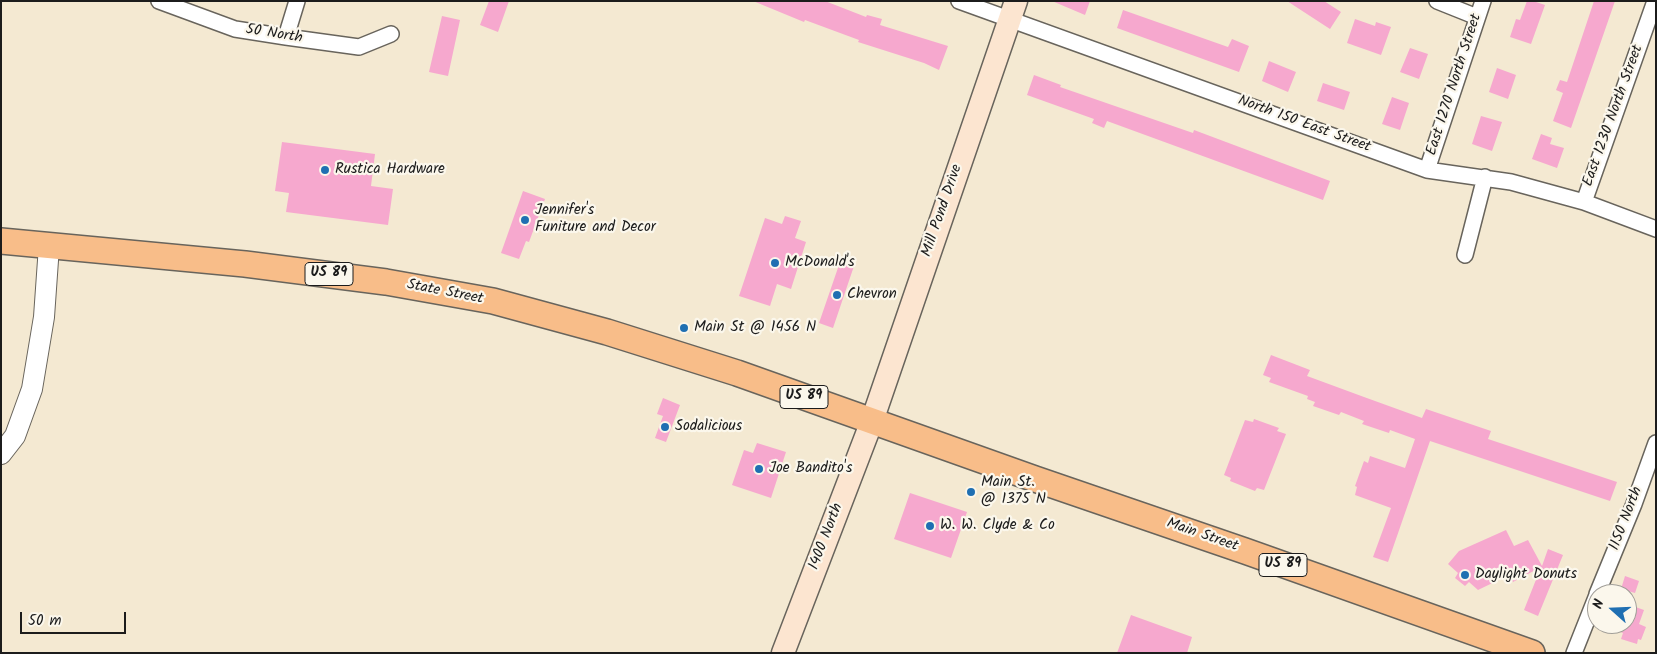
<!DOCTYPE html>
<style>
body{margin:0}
#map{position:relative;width:1657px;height:654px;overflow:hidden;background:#f4e9d2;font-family:Kalam,sans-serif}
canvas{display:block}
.frame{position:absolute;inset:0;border:2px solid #1c1c1c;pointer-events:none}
.north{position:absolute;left:1587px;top:584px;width:50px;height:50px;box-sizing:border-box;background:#fbf7ec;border:1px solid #a29f99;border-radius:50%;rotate:290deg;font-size:14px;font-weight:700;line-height:20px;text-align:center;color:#1c1c1c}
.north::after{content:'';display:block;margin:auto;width:18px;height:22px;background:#1f6fb2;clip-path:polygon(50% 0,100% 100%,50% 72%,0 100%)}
.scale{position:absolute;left:20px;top:612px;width:106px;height:22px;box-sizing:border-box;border:2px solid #1c1c1c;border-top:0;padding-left:6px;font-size:15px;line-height:18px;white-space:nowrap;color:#1c1c1c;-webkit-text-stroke:4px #fbf7ec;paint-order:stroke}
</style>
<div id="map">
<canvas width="1657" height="654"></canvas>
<div class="frame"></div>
<div class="north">N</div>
<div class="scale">50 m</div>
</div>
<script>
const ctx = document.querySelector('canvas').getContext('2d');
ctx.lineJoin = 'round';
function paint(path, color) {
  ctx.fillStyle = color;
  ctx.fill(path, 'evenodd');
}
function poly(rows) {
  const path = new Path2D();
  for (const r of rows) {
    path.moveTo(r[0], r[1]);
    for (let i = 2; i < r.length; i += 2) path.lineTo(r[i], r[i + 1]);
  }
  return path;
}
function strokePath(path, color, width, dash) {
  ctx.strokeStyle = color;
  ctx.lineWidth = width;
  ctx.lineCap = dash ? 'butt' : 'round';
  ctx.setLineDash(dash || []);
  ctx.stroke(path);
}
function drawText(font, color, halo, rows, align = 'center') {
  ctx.font = font + ' Kalam,sans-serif';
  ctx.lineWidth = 4.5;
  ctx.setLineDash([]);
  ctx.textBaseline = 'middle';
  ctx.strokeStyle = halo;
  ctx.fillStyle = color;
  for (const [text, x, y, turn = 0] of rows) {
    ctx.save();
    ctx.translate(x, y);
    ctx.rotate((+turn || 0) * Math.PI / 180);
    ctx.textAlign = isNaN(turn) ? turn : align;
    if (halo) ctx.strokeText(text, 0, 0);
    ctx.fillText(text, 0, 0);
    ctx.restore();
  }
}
paint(poly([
 [489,1,509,1,498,32,480,25],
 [753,1,825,1,866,17,867,15,882,19,880,25,948,46,939,70,924,63,858,42,859,40,805,20,804,22],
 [1052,1,1090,1,1085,15],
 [1287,1,1324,1,1341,12,1330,29],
 [1527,1,1533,1,1545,5,1531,44,1510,37,1516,19,1520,20],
 [1594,1,1615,1,1571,128,1553,121,1563,93,1556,90,1560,80,1567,82],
 [1123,10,1228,47,1232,39,1249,46,1239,72,1117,28],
 [442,16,460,20,448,76,429,72],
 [1355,19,1375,26,1376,22,1391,27,1381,55,1347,43],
 [1410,48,1428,54,1419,79,1400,72],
 [1269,61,1296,72,1288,92,1262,81],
 [1497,68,1516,75,1508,99,1489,92],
 [1034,75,1061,85,1060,87,1193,133,1194,130,1330,181,1323,200,1107,121,1104,128,1092,123,1094,119,1027,95],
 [1323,83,1350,92,1344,110,1317,101],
 [1392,97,1409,103,1400,130,1382,124],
 [1481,116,1502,122,1492,151,1472,144],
 [1541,134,1552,138,1550,144,1564,148,1557,168,1532,159],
 [282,142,375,154,371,186,393,189,388,225,286,212,289,193,275,191],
 [523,191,545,199,529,242,526,241,519,259,501,253],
 [785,216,801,221,795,238,806,242,791,289,777,284,770,306,739,296,765,218,782,224],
 [840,262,854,266,833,328,819,323],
 [1271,355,1310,370,1307,376,1364,397,1422,418,1426,409,1491,431,1488,439,1617,482,1610,501,1430,441,1388,562,1373,557,1391,508,1355,495,1357,487,1355,486,1364,461,1368,463,1370,456,1405,468,1415,439,1390,430,1389,433,1362,424,1364,421,1341,412,1339,415,1313,406,1315,402,1307,399,1308,396,1269,382,1271,378,1263,375],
 [663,398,680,405,666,442,655,438,663,416,657,414],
 [1254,419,1279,428,1277,431,1286,434,1264,490,1257,488,1255,491,1230,481,1231,478,1224,475,1245,420,1253,422],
 [757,443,786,452,771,498,732,485,744,450,753,453],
 [910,493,967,512,951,558,894,539],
 [1506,530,1514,546,1528,540,1542,566,1548,549,1563,555,1538,616,1524,610,1541,567,1513,582,1509,575,1478,590,1469,582,1465,586,1455,578,1458,573,1448,564,1459,551],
 [1625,576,1639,581,1635,593,1621,589],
 [1627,604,1644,610,1639,624,1646,627,1641,640,1638,639,1637,644,1621,639,1623,633,1603,625,1604,624,1627,624],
 [1131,615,1192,637,1187,653,1117,653]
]), '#f6a8ce');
const minor = poly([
 [159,1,235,29,286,37,359,47,391,34],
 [959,1,1427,170,1511,182,1584,202,1656,229],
 [1437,1,1477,17],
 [286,37,297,1],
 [1427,170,1483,1],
 [1584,202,1655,1],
 [1465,255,1485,177],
 [1597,594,1634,504,1656,443],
 [1574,653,1597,595]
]);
const tertiary = poly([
 [1,454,15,436,32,389,44,317,49,246]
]);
const secondary = poly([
 [783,653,872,421,1016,1]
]);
const primary = poly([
 [1,241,245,264,386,282,493,301,607,332,737,373,1035,479,1245,551,1532,653]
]);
strokePath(minor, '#68645c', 18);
strokePath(tertiary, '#68645c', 22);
strokePath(secondary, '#68645c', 25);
strokePath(primary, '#68645c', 28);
strokePath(minor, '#fff', 15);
strokePath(tertiary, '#fff', 20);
strokePath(secondary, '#fce5d0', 22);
strokePath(primary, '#f8bd89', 25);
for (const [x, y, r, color] of [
 [325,170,5,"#1f6fb2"],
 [525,220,5,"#1f6fb2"],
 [775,263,5,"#1f6fb2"],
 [837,295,5,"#1f6fb2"],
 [684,328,5,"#1f6fb2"],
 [665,427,5,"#1f6fb2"],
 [759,469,5,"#1f6fb2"],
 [971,492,5,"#1f6fb2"],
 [930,526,5,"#1f6fb2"],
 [1465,575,5,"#1f6fb2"]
]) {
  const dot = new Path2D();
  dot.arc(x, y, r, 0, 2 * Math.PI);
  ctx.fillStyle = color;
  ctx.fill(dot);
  strokePath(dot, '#fbf7ec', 2);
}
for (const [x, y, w] of [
 [329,274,48],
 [804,397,48],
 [1283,565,48]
]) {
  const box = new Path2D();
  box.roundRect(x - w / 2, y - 11.5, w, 23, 4);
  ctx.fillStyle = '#fbf7ec';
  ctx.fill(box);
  strokePath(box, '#1c1c1c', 1);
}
drawText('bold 14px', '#1c1c1c', null, [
 ["US 89",329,274],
 ["US 89",804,397],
 ["US 89",1283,565]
]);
drawText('15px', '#1c1c1c', '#fbf7ec', [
 ["50 North",274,35,9],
 ["East 1270 North Street",1455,85,-72],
 ["East 1230 North Street",1614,116,-70],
 ["North 150 East Street",1304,125,20],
 ["Mill Pond Drive",943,211,-71],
 ["State Street",445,293,11],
 ["1150 North",1627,519,-69],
 ["Main Street",1202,536,19],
 ["1400 North",827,537,-69]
]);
drawText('15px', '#1c1c1c', '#fbf7ec', [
 ["Rustica Hardware",335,170],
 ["Jennifer's",535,211],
 ["Funiture and Decor",535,228],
 ["McDonald's",785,263],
 ["Chevron",847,295],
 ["Main St @ 1456 N",694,328],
 ["Sodalicious",675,427],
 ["Joe Bandito's",769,469],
 ["Main St.",981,483],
 ["@ 1375 N",981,500],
 ["W. W. Clyde & Co",940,526],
 ["Daylight Donuts",1475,575]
], 'left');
</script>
